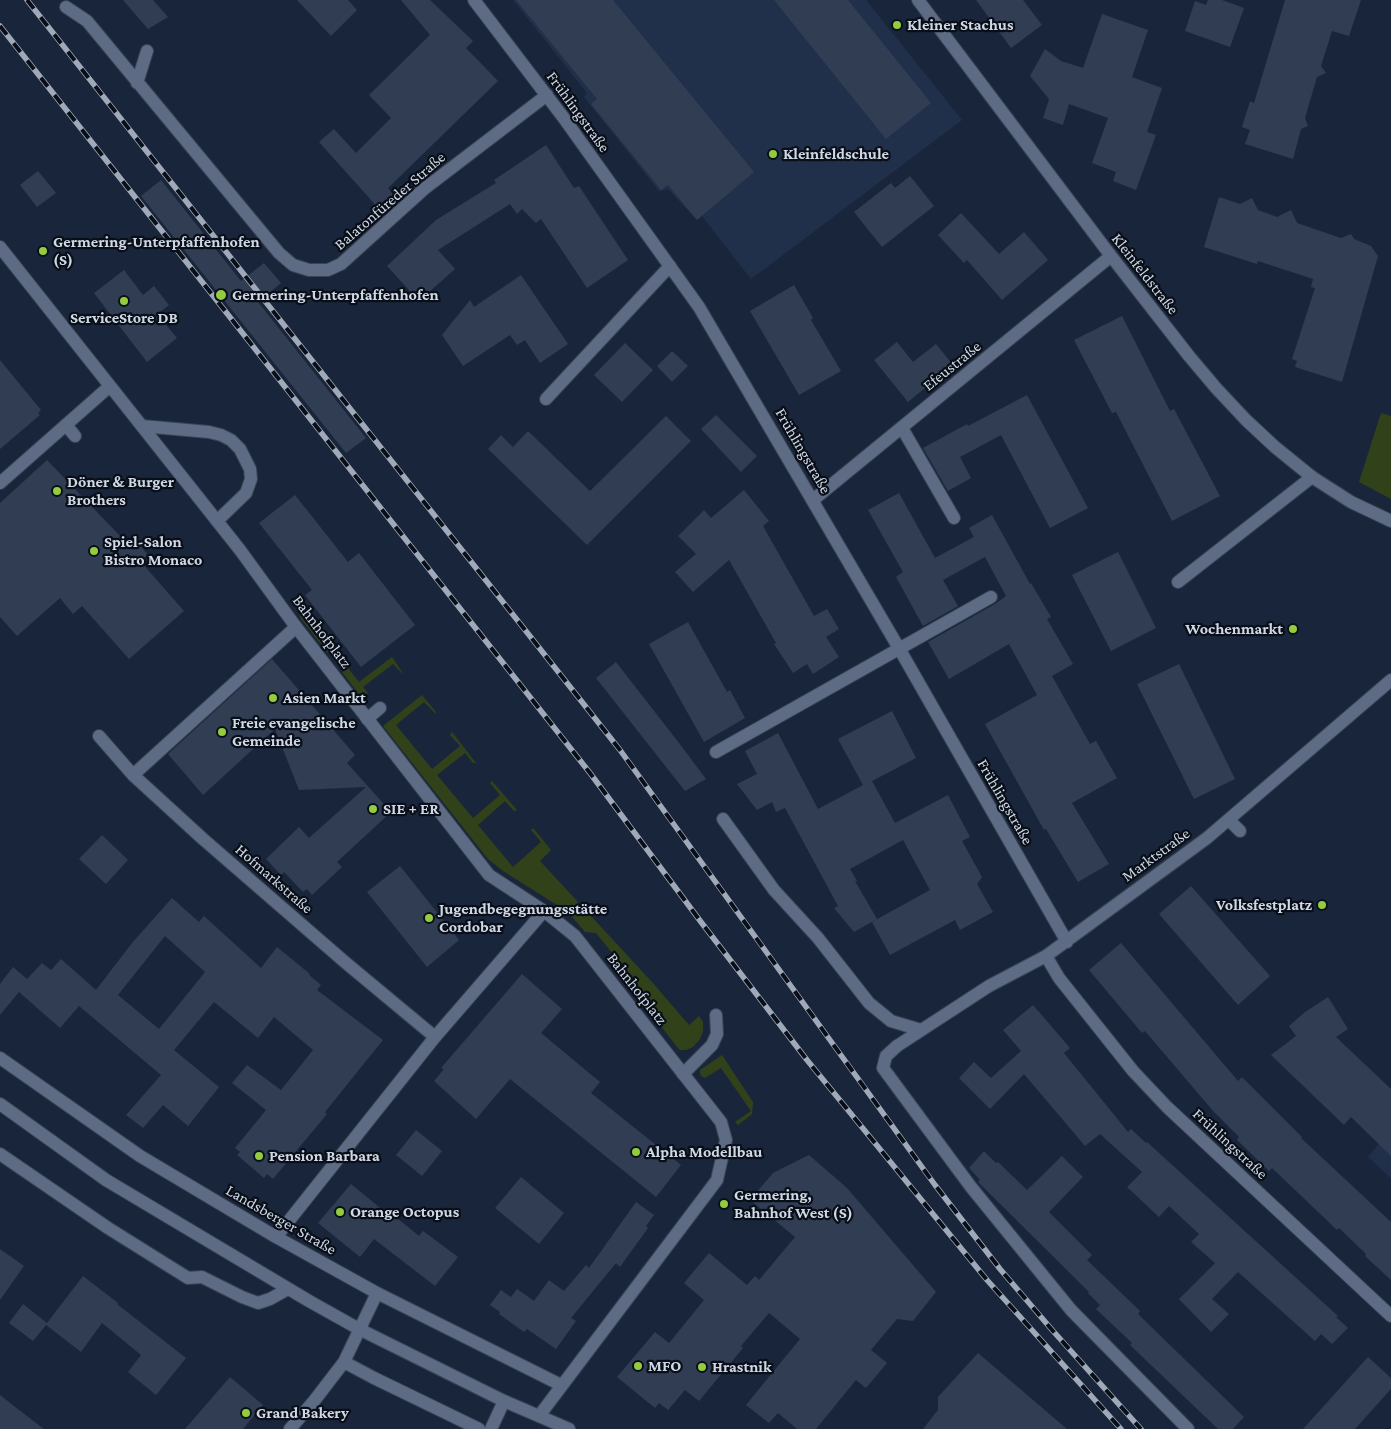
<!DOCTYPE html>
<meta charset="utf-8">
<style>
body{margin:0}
canvas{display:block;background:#19253a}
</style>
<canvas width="1391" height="1429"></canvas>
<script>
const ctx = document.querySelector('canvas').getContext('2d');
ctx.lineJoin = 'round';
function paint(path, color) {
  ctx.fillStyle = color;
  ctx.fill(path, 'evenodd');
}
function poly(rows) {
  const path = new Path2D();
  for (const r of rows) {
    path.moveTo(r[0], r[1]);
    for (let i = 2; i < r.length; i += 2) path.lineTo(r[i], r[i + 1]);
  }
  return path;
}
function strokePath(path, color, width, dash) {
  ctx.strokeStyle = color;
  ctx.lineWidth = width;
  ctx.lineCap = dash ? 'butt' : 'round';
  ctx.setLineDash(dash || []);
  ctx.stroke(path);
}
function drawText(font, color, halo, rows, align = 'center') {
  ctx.font = font + ' "Crimson Pro",serif';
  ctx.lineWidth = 4.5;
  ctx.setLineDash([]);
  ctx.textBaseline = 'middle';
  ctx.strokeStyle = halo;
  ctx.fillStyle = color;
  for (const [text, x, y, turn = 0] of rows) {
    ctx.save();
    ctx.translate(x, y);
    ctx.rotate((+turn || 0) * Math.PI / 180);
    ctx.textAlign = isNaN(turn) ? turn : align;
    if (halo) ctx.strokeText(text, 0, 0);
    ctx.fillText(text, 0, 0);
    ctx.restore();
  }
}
paint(poly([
 [513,0,866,0,962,120,751,279,702,216,697,220,668,189,659,191,584,97,587,93],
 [1391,1129,1391,1178,1368,1157]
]), '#21304a');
paint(poly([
 [1381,413,1391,416,1391,499,1359,482],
 [295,600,333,648,328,653,301,619],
 [392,657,404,675,393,664,363,687,368,693,361,697,342,672,348,668,359,682],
 [422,695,436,712,436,714,424,702,396,725,432,769,460,746,450,735,452,732,476,763,473,763,465,753,437,775,473,818,500,795,490,783,492,781,517,810,514,811,505,801,478,825,513,867,541,842,531,830,533,828,551,850,540,861,652,982,689,1025,699,1016,703,1022,703,1031,700,1039,693,1047,686,1050,680,1050,677,1047,635,992,635,981,596,933,585,932,568,912,503,871,488,859,383,726],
 [722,1055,753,1102,752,1114,738,1125,735,1122,751,1111,721,1068,705,1078,701,1076,700,1073,700,1070]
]), '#31421a');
paint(poly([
 [123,0,153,0,168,17,148,29],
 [297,0,348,0,357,10,331,36],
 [401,0,430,0,473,41,466,48,498,81,388,188,395,197,380,210,319,142,334,129,356,153,391,118,369,95,430,35],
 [516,0,613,0,754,172,697,220,668,185,661,190,591,104,597,99],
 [774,0,848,0,931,103,886,139],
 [976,0,1023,0,1042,25,1011,48],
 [1208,0,1222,0,1244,8,1230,47,1185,31,1195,1,1206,5],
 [1285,0,1361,0,1349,36,1332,31,1321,66,1326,73,1317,77,1305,118,1308,126,1301,129,1293,159,1245,144,1250,130,1242,127,1250,101,1254,103],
 [1102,14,1148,30,1132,77,1162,88,1147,132,1156,135,1136,190,1113,181,1116,172,1092,163,1108,118,1069,104,1063,125,1043,118,1049,99,1030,76,1045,49,1061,61,1083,68],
 [546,145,574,188,579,186,628,260,587,288,541,219,536,223,522,209,517,214,510,204,438,250,455,269,419,301,387,266,436,220,496,183,494,180],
 [38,171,56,193,37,207,20,185],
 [910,176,934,206,882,247,854,212,891,183,895,188],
 [161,180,241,281,264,263,281,283,258,302,366,438,346,453,141,196],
 [1219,197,1240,204,1252,198,1258,210,1277,217,1291,210,1297,223,1341,238,1351,234,1354,239,1371,246,1378,256,1342,382,1295,367,1297,361,1292,359,1315,288,1311,287,1313,279,1258,261,1257,264,1204,247],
 [961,213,999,254,1024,232,1048,260,1002,300,967,260,964,263,938,235],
 [124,270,143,295,154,286,169,305,157,314,177,338,147,362,94,293],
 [521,275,568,344,540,363,525,340,517,345,510,335,463,366,442,335,470,300,474,307],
 [794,285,813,318,811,320,841,371,799,395,750,311],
 [1122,316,1170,411,1174,409,1220,496,1172,521,1116,412,1112,413,1074,340],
 [897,342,913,362,936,344,953,365,908,402,874,360],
 [625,343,653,370,622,402,594,375],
 [672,351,688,366,672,382,657,366],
 [0,360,41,410,38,413,40,415,0,449],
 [1027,395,1088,508,1050,528,1001,435,960,457,971,478,948,491,923,448,967,424,968,426],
 [716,415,757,456,741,472,701,429],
 [666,416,691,441,587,545,488,449,501,435,513,447,528,431,590,491],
 [47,460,122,538,124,537,129,542,134,538,148,555,140,561,184,611,129,659,82,606,73,614,60,598,17,636,0,617,0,503],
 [744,490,769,521,763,526,814,616,827,609,839,629,826,637,839,657,813,674,807,664,793,673,774,644,776,643,729,560,693,592,675,572,696,554,678,536,704,510,711,518],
 [899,493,935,558,974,537,969,528,992,515,1030,584,1031,583,1051,617,1047,619,1073,664,1052,676,1090,744,1096,741,1117,778,1072,803,1109,864,1078,882,1046,829,1044,830,985,724,1037,695,1009,644,949,679,928,642,995,604,1006,596,985,557,943,580,958,606,923,626,896,577,903,572,868,510],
 [295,495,348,562,359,553,415,625,361,667,305,595,312,590,259,523],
 [1118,552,1156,628,1111,651,1072,575],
 [688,622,727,692,730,690,745,718,704,742,649,644],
 [272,659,355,755,347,763,391,812,337,862,342,867,312,895,307,889,303,892,284,872,281,875,266,859,299,827,309,838,366,787,299,790,275,729,203,795,168,754],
 [616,662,679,743,706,779,685,791,596,678],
 [1179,664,1235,779,1194,799,1137,684],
 [892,711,916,758,872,781,895,823,948,795,970,837,962,841,982,877,977,884,993,912,960,930,955,920,890,955,872,922,930,890,903,840,850,869,857,881,855,881,877,919,854,932,834,908,838,906,785,808,776,812,772,802,757,810,737,784,757,774,745,751,778,733,818,809,863,785,838,739],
 [102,835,128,860,106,884,79,859],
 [400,866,459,940,427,967,367,892],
 [1191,886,1270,976,1238,1005,1159,914],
 [172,898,199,922,204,916,261,968,277,947,310,974,309,975,321,985,317,990,383,1040,325,1112,327,1114,273,1179,267,1174,264,1178,237,1155,240,1152,235,1148,266,1110,232,1083,247,1065,281,1090,313,1050,274,1017,258,1038,214,1002,174,1050,219,1087,188,1126,163,1105,143,1128,126,1115,161,1075,79,1006,60,1028,19,992,0,1015,0,984,13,967,27,979,42,963,51,970,61,959,96,990,132,943],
 [165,936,205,972,159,1029,118,995],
 [1121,943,1238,1081,1242,1077,1302,1137,1301,1138,1391,1222,1391,1280,1365,1256,1366,1254,1339,1228,1337,1230,1272,1168,1269,1171,1237,1140,1239,1137,1214,1112,1145,1031,1142,1033,1089,970],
 [522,974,562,1009,541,1033,600,1082,591,1093,681,1165,656,1197,510,1079,476,1119,434,1081,444,1069,441,1068],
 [1328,997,1348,1029,1336,1037,1391,1089,1391,1156,1351,1117,1344,1125,1271,1055,1296,1036,1289,1026,1305,1012],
 [1033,1005,1070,1048,1064,1053,1128,1132,1131,1129,1146,1143,1147,1142,1338,1316,1336,1317,1348,1328,1332,1344,1321,1334,1315,1341,1238,1272,1212,1299,1229,1314,1211,1332,1179,1299,1215,1263,1191,1242,1199,1234,1169,1206,1159,1217,1127,1187,1142,1172,1100,1134,1085,1146,1024,1074,990,1109,959,1078,974,1062,991,1078,1021,1051,1003,1030],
 [416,1130,442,1151,422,1176,396,1155],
 [984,1151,996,1163,998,1162,1027,1190,1062,1156,1083,1177,1049,1212,1092,1255,1087,1260,1140,1311,1138,1314,1244,1417,1233,1429,1218,1429,1130,1345,1132,1343,1096,1309,1100,1305,1088,1293,1089,1292,978,1182,980,1180,969,1168],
 [809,1155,847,1188,936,1292,913,1321,897,1319,871,1350,887,1363,866,1388,856,1380,816,1429,797,1429,778,1413,769,1423,746,1405,800,1339,769,1313,741,1346,743,1348,699,1401,685,1390,668,1410,659,1403,655,1408,617,1377,655,1332,669,1343,704,1300,684,1283,709,1253,747,1285,755,1276,759,1280,795,1237,750,1200,773,1173],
 [521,1177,564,1213,539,1244,495,1208],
 [351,1184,390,1216,392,1214,419,1236,423,1231,458,1257,435,1286,374,1239,360,1257,318,1223],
 [636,1202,654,1215,646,1226,648,1228,620,1267,616,1263,571,1318,576,1321,556,1349,527,1329,524,1332,499,1314,500,1312,490,1305,501,1290,511,1297,517,1289,534,1301,549,1280,564,1291,586,1265,589,1268],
 [0,1249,24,1266,0,1300],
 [83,1276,118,1303,117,1304,186,1358,156,1395,128,1372,141,1355,102,1323,81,1352,46,1325,33,1341,9,1323,23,1304,47,1323],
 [978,1353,1067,1429,923,1429,938,1410,938,1397],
 [1368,1357,1391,1378,1391,1389,1355,1429,1303,1429],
 [230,1377,263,1405,243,1429,185,1429],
 [0,1395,19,1410,44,1429,0,1429]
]), '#303d53');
const lane = poly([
 [546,399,670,266],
 [66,425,75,436],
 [142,426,209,432,221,435,231,440,240,449,250,469,251,479,246,493,217,521],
 [902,428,954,518],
 [1178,582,1312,477],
 [367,719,380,708],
 [99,736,133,775,203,839,346,963,435,1037],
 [716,752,991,597],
 [133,775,296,627],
 [723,819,774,890,818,938,869,1003,891,1021,921,1030],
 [1229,820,1240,831],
 [897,1046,886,1056,883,1068,971,1187,1071,1310,1188,1429],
 [683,1074,712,1045,717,1034,716,1015]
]);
const street = poly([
 [474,0,563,117,699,307,900,650,1067,942],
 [918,0,1111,256,1189,356,1216,388,1246,420,1275,447,1312,477,1351,502,1391,521],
 [66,7,87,21,279,253,293,265,309,270,328,270,341,264,424,189,547,95],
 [137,83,147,51],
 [0,247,240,550,296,627,489,875,544,911,575,936,721,1122,726,1140,717,1180,539,1416],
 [0,483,110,386],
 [813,500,1111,256],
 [1046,956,1059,978,1133,1071,1167,1107,1391,1316],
 [897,1046,989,986,1046,956,1207,838,1391,680],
 [0,1058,140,1156,276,1237,377,1293,561,1385],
 [0,1154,108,1228,188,1278,202,1277,242,1297,258,1303,270,1299,288,1289],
 [276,1237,435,1037,544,911],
 [344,1362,374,1378,479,1429],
 [290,1429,314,1401,344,1362,377,1293],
 [491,1429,504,1401]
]);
const secondary = poly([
 [0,1104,106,1180,309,1301,359,1329,504,1401,569,1429]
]);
strokePath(lane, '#394353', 14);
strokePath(street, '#394353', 14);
strokePath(secondary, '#394353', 14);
strokePath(lane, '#5d6c84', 12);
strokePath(street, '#5d6c84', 12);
strokePath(secondary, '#5d6c84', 12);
const rail = poly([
 [27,0,620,750,935,1185,1000,1269,1053,1331,1141,1429],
 [0,26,590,773,701,922,807,1060,987,1280,1121,1429]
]);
strokePath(rail, '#a0a9b9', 5.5);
strokePath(rail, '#090f18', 4, [11]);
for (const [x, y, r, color] of [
 [897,25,5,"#93cc3d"],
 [773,154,5,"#93cc3d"],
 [43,251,5,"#93cc3d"],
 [221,295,6,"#93cc3d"],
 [124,301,5,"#93cc3d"],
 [57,491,5,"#93cc3d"],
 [94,551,5,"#93cc3d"],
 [1293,629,5,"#93cc3d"],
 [273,698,5,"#93cc3d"],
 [222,732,5,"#93cc3d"],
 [373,809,5,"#93cc3d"],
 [1322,905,5,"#93cc3d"],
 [429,918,5,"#93cc3d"],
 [636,1152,5,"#93cc3d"],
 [259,1156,5,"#93cc3d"],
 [724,1204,5,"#93cc3d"],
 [340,1212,5,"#93cc3d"],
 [638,1366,5,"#93cc3d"],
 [702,1367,5,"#93cc3d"],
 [246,1413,5,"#93cc3d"]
]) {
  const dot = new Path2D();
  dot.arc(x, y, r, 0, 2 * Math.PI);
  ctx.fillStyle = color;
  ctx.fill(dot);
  strokePath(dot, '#090f18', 2);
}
drawText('bold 16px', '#d0d8e6', '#090f18', [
 ["Kleiner Stachus",907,25],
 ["Kleinfeldschule",783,154],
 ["Germering-Unterpfaffenhofen",53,242],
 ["(S)",53,260],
 ["Germering-Unterpfaffenhofen",232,295],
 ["ServiceStore DB",124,318,"center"],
 ["Döner & Burger",67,482],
 ["Brothers",67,500],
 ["Spiel-Salon",104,542],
 ["Bistro Monaco",104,560],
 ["Wochenmarkt",1283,629,"right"],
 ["Asien Markt",283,698],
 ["Freie evangelische",232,723],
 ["Gemeinde",232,741],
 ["SIE + ER",383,809],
 ["Volksfestplatz",1312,905,"right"],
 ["Jugendbegegnungsstätte",439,909],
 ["Cordobar",439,927],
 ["Alpha Modellbau",646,1152],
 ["Pension Barbara",269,1156],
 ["Germering,",734,1195],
 ["Bahnhof West (S)",734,1213],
 ["Orange Octopus",350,1212],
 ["MFO",648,1366],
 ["Hrastnik",712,1367],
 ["Grand Bakery",256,1413]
], 'left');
drawText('16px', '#d0d8e6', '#090f18', [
 ["Frühlingstraße",578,112,54],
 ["Balatonfüreder Straße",390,201,-41],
 ["Kleinfeldstraße",1145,274,52],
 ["Efeustraße",952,366,-39],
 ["Frühlingstraße",803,451,60],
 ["Bahnhofplatz",322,632,53],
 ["Frühlingstraße",1005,802,60],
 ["Marktstraße",1156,855,-36],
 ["Hofmarkstraße",274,879,41],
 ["Bahnhofplatz",637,989,52],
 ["Frühlingstraße",1230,1144,43],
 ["Landsberger Straße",281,1220,30]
]);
</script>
